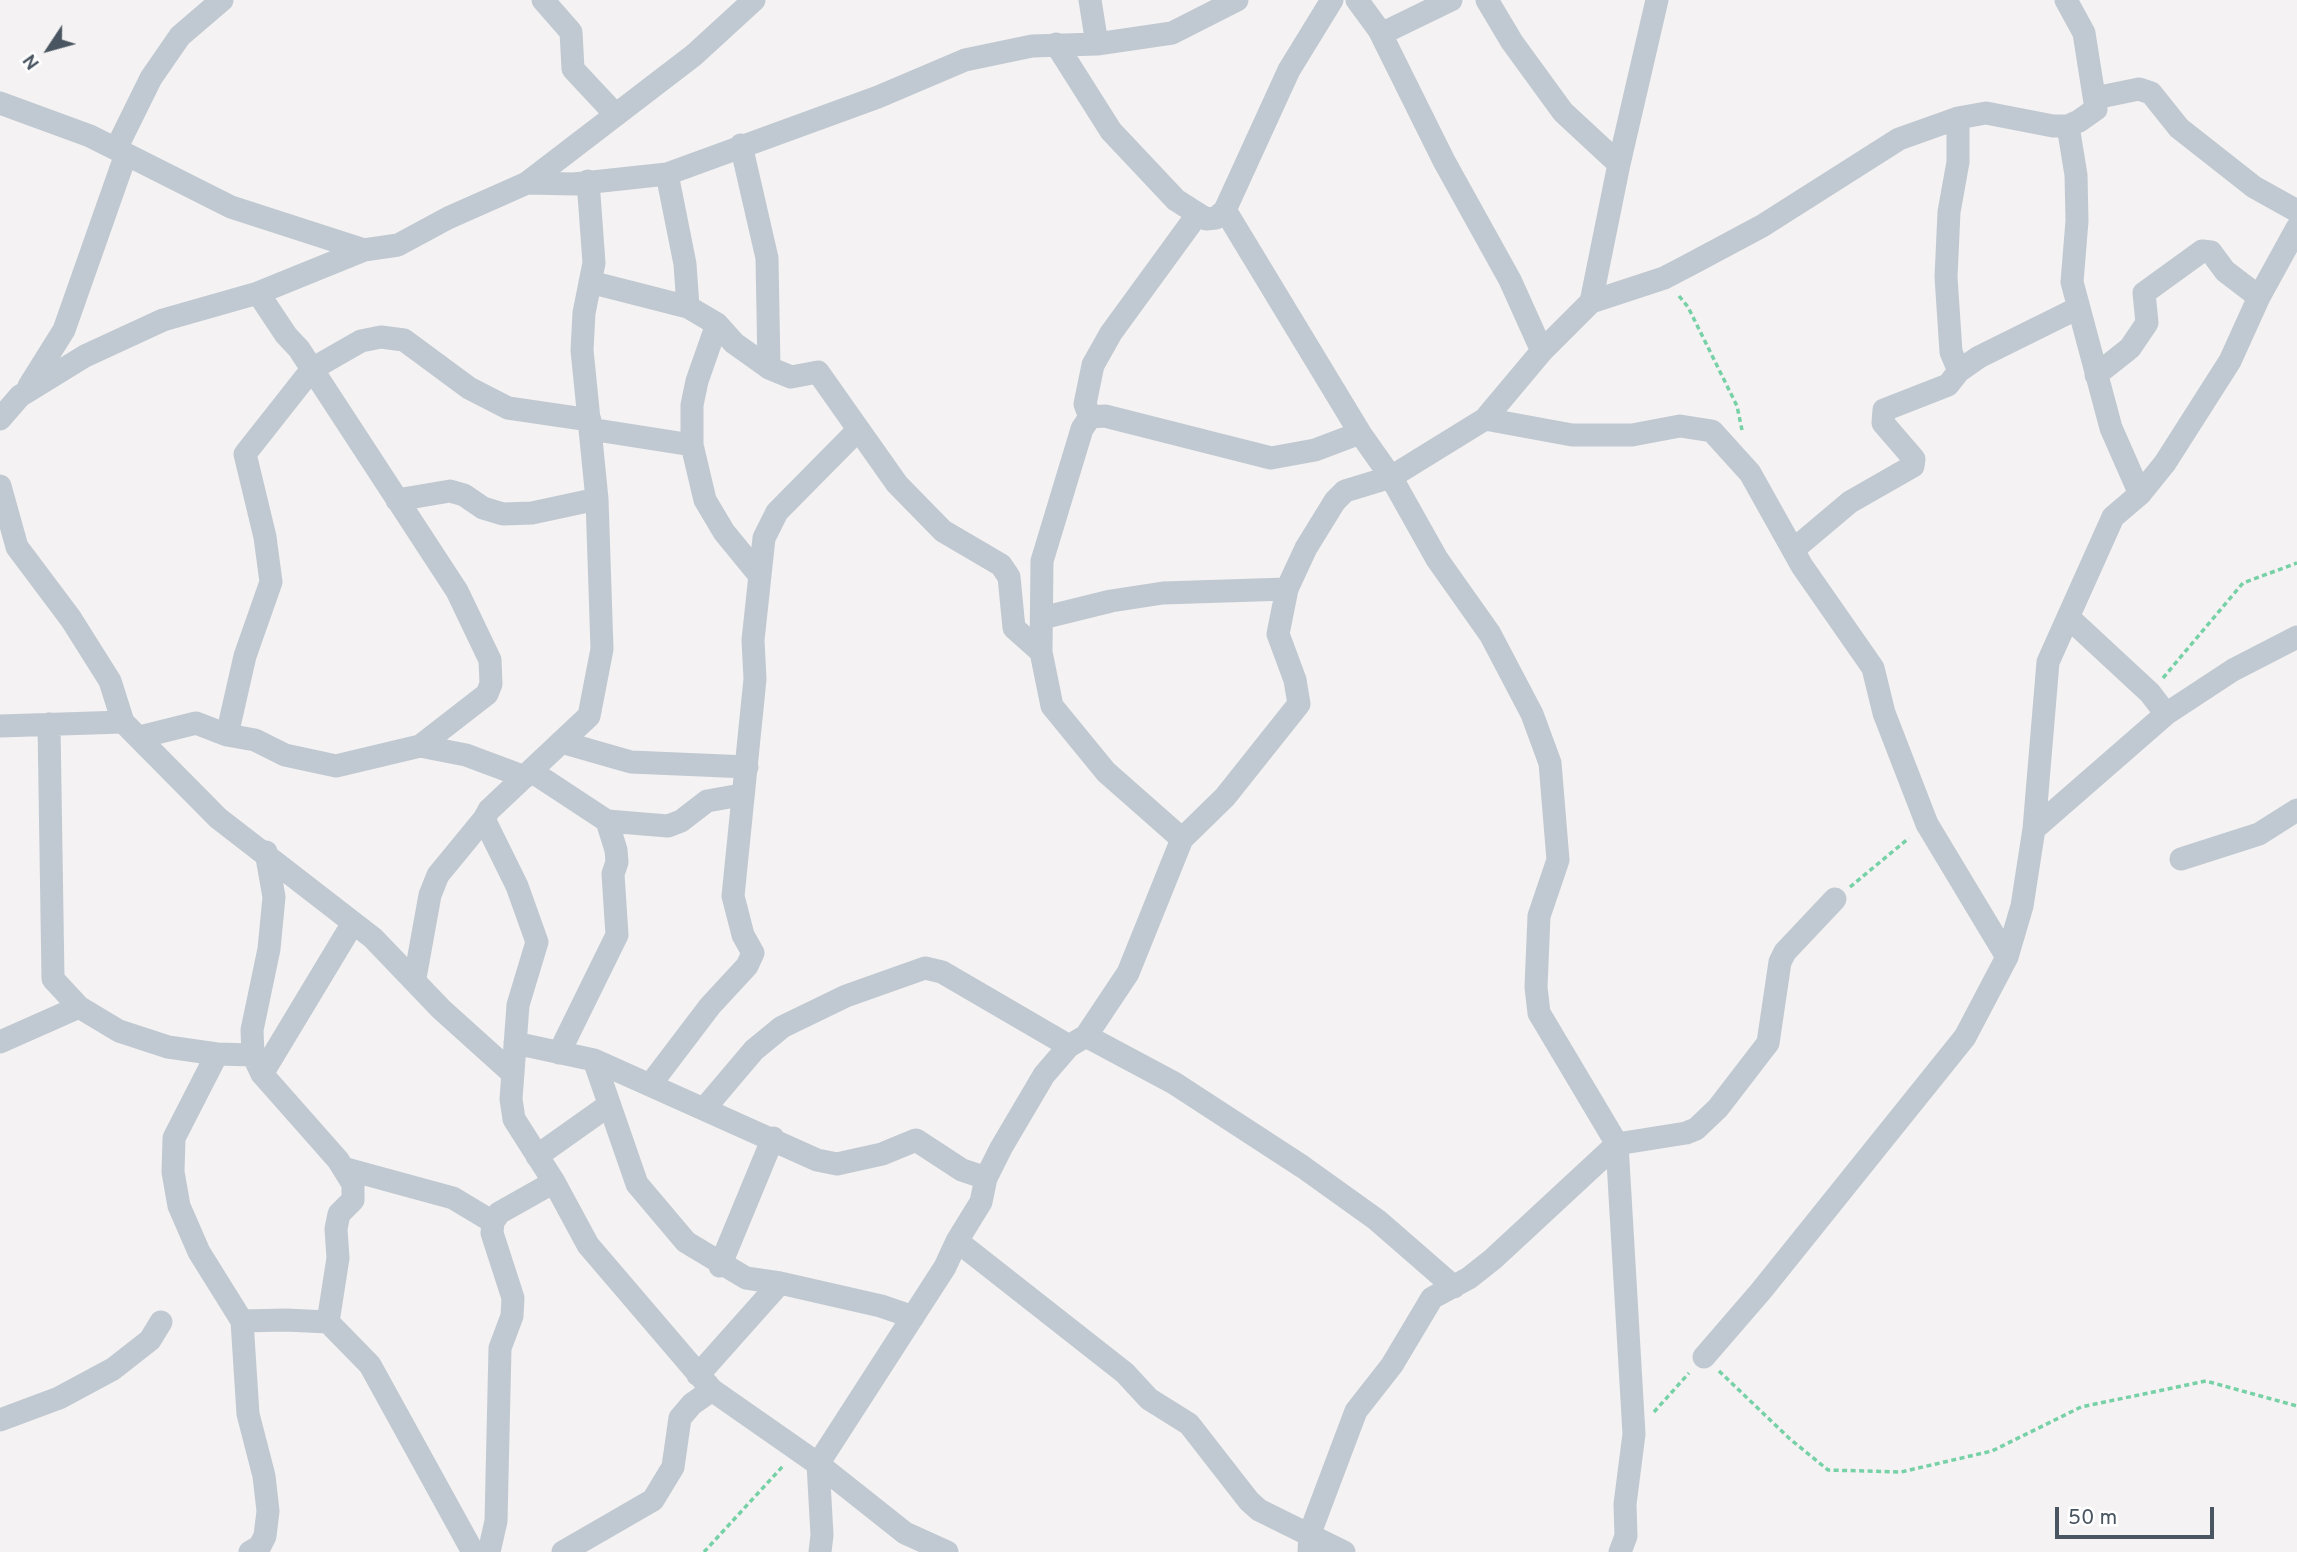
<!DOCTYPE html>
<style>
body{margin:0}
#map{position:relative;width:2297px;height:1552px;overflow:hidden;background:#f4f2f2;font-family:Overpass,sans-serif}
canvas{display:block}
.north{position:absolute;left:14px;top:14px;width:70px;height:70px;-webkit-text-stroke:5px #fff;paint-order:stroke;rotate:234deg;font-size:19px;font-weight:700;line-height:28px;text-align:center;color:#495560}
.north::after{content:'';display:block;margin:auto;width:24px;height:32px;background:#495560;clip-path:polygon(50% 0,100% 100%,50% 72%,0 100%)}
.scale{position:absolute;left:2055px;top:1507px;width:159px;height:32px;box-sizing:border-box;border:4px solid #495560;border-top:0;padding-left:9px;font-size:21px;line-height:24px;white-space:nowrap;color:#495560;-webkit-text-stroke:5px #fff;paint-order:stroke}
</style>
<div id="map">
<canvas width="2297" height="1552"></canvas>
<div class="north">N</div>
<div class="scale">50 m</div>
</div>
<script>
const ctx = document.querySelector('canvas').getContext('2d');
ctx.lineJoin = 'round';
function poly(rows) {
  const path = new Path2D();
  for (const r of rows) {
    path.moveTo(r[0], r[1]);
    for (let i = 2; i < r.length; i += 2) path.lineTo(r[i], r[i + 1]);
  }
  return path;
}
function strokePath(path, color, width, dash) {
  ctx.strokeStyle = color;
  ctx.lineWidth = width;
  ctx.lineCap = dash ? 'butt' : 'round';
  ctx.setLineDash(dash || []);
  ctx.stroke(path);
}
strokePath(poly([
 [1679,296,1688,307,1737,406,1742,430],
 [2163,678,2243,583,2297,563],
 [1850,887,1909,838],
 [1719,1371,1790,1439,1828,1470,1901,1472,1992,1451,2081,1407,2206,1381,2297,1406],
 [1654,1412,1689,1373],
 [704,1552,783,1466]
]), '#77d1a7', 3.5, [5, 3.5]);
strokePath(poly([
 [543,0,571,32,573,69,616,115],
 [1090,0,1097,44],
 [1357,0,1379,30,1444,161,1510,280,1542,351],
 [1487,0,1512,42,1563,112,1619,164],
 [1381,34,1451,0],
 [1056,44,1111,131,1176,200,1206,219,1216,218,1225,210,1360,433,1391,477,1437,559,1490,634,1532,714,1550,763,1558,860,1539,916,1536,987,1539,1013,1617,1144,1634,1434,1625,1504,1626,1536,1620,1552],
 [2095,98,2139,89,2151,93,2179,128,2254,187,2297,211],
 [0,103,90,136,231,207,364,250],
 [1958,118,1958,162,1949,212,1946,277,1951,352,1959,371],
 [2068,126,2076,175,2077,221,2072,282,2111,428,2140,494],
 [741,145,767,258,769,368],
 [116,149,151,78,180,36,222,0],
 [667,174,685,264,688,307],
 [588,181,594,263,584,313,582,350,597,499,602,649,589,716,489,810,484,819,517,886,537,942,518,1005,511,1099,514,1119,554,1182,588,1245,712,1390,818,1464,905,1533,947,1552],
 [527,183,694,55,754,0],
 [1225,210,1289,70,1332,0],
 [590,282,688,307,717,324,734,343,769,368,791,377,818,372,897,484,943,531,1001,565,1009,577,1014,628,1041,652],
 [258,293,286,335,299,349,457,591,490,660,491,684,487,694,420,746],
 [1591,302,1664,278,1689,265,1762,226,1899,139,1958,118,1986,113,2053,126,2068,126,2079,121,2096,109,2084,33,2066,0],
 [717,324,697,381,692,405,692,445,705,500,724,532,760,576],
 [2096,375,2130,348,2147,323,2144,293,2202,251,2211,252,2225,271,2259,297],
 [29,386,64,330,126,154],
 [1090,417,1085,404,1093,365,1111,333,1197,215],
 [0,419,20,396,85,356,163,320,258,293,364,250,398,245,448,218,527,183,574,184,667,174,878,97,965,60,1032,46,1097,44,1172,33,1237,0],
 [1485,419,1572,435,1632,435,1680,426,1712,431,1750,473,1802,566,1873,668,1884,713,1927,824,2007,957],
 [590,429,692,445],
 [0,486,17,547,71,619,110,681,123,722,218,818,373,938,441,1009,512,1073],
 [397,500,450,491,464,495,483,508,503,514,532,513,597,499],
 [1793,550,1850,502,1913,466,1914,459,1883,423,1884,410,1948,385,1959,371,1979,357,2078,308],
 [2068,617,2150,693,2166,714],
 [1042,618,1111,601,1163,593,1287,589],
 [49,724,53,979,79,1007,119,1031,168,1047,217,1054,253,1055],
 [0,726,123,722],
 [227,735,245,656,271,582,265,537,245,454,312,369,361,341,381,337,404,340,469,388,508,408,590,420],
 [140,737,196,723,227,735,255,740,285,755,336,766,420,746,466,755,525,777],
 [561,742,631,762,747,767],
 [531,771,607,821,668,826,681,821,707,801,741,795],
 [2034,829,2166,714,2233,670,2297,637],
 [1182,839,1106,772,1052,706,1041,652,1042,561,1082,429,1090,417,1105,416,1271,458,1315,450,1360,433],
 [266,852,274,897,269,949,252,1030,253,1055,262,1074,338,1160,353,1184,353,1200,339,1214,336,1229,338,1258,328,1322],
 [2181,859,2259,834,2297,810],
 [415,978,430,895,438,875,484,819],
 [1086,1036,1174,1083,1303,1167,1377,1220,1454,1287],
 [0,1042,79,1007],
 [515,1043,594,1060,817,1160,837,1164,882,1154,916,1140,962,1170,986,1178],
 [559,1053,617,935,613,874,617,862,616,850,607,821],
 [217,1054,174,1138,173,1172,179,1206,199,1252,242,1321],
 [594,1060,637,1184,686,1242,746,1278,780,1283,881,1306,913,1317],
 [262,1074,353,923],
 [650,1085,710,1006,747,966,753,953,743,935,733,896,755,679,753,640,764,538,777,512,857,431],
 [704,1109,754,1050,782,1027,846,996,925,968,942,972,1069,1046],
 [537,1156,609,1105],
 [343,1168,453,1198,493,1222],
 [957,1241,1125,1373,1149,1399,1189,1424,1249,1501,1259,1510,1344,1552],
 [720,1266,773,1138],
 [1704,1357,1761,1291,1965,1037,2007,957,2022,906,2034,829,2048,662,2113,517,2140,494,2165,463,2230,361,2259,297,2297,228],
 [698,1375,780,1283],
 [0,1420,59,1398,113,1369,150,1340,161,1322],
 [250,1552,260,1546,265,1536,268,1511,264,1476,248,1414,242,1321,286,1320,328,1322,370,1365,473,1552],
 [489,1552,496,1521,500,1348,512,1316,513,1298,492,1233,493,1222,499,1213,554,1182],
 [563,1552,653,1500,673,1467,680,1418,692,1404,712,1390],
 [820,1552,822,1535,818,1464,945,1267,957,1241,981,1202,986,1178,1001,1148,1044,1075,1069,1046,1086,1036,1128,973,1182,839,1225,797,1299,704,1295,680,1278,634,1287,589,1306,548,1335,501,1345,491,1391,477,1485,419,1542,351,1591,302,1619,164,1657,0],
 [1309,1552,1310,1533,1356,1411,1392,1365,1432,1298,1469,1278,1493,1259,1617,1144,1686,1133,1696,1129,1718,1108,1768,1043,1780,962,1785,952,1835,899]
]), '#c0c9d1', 23);
</script>
